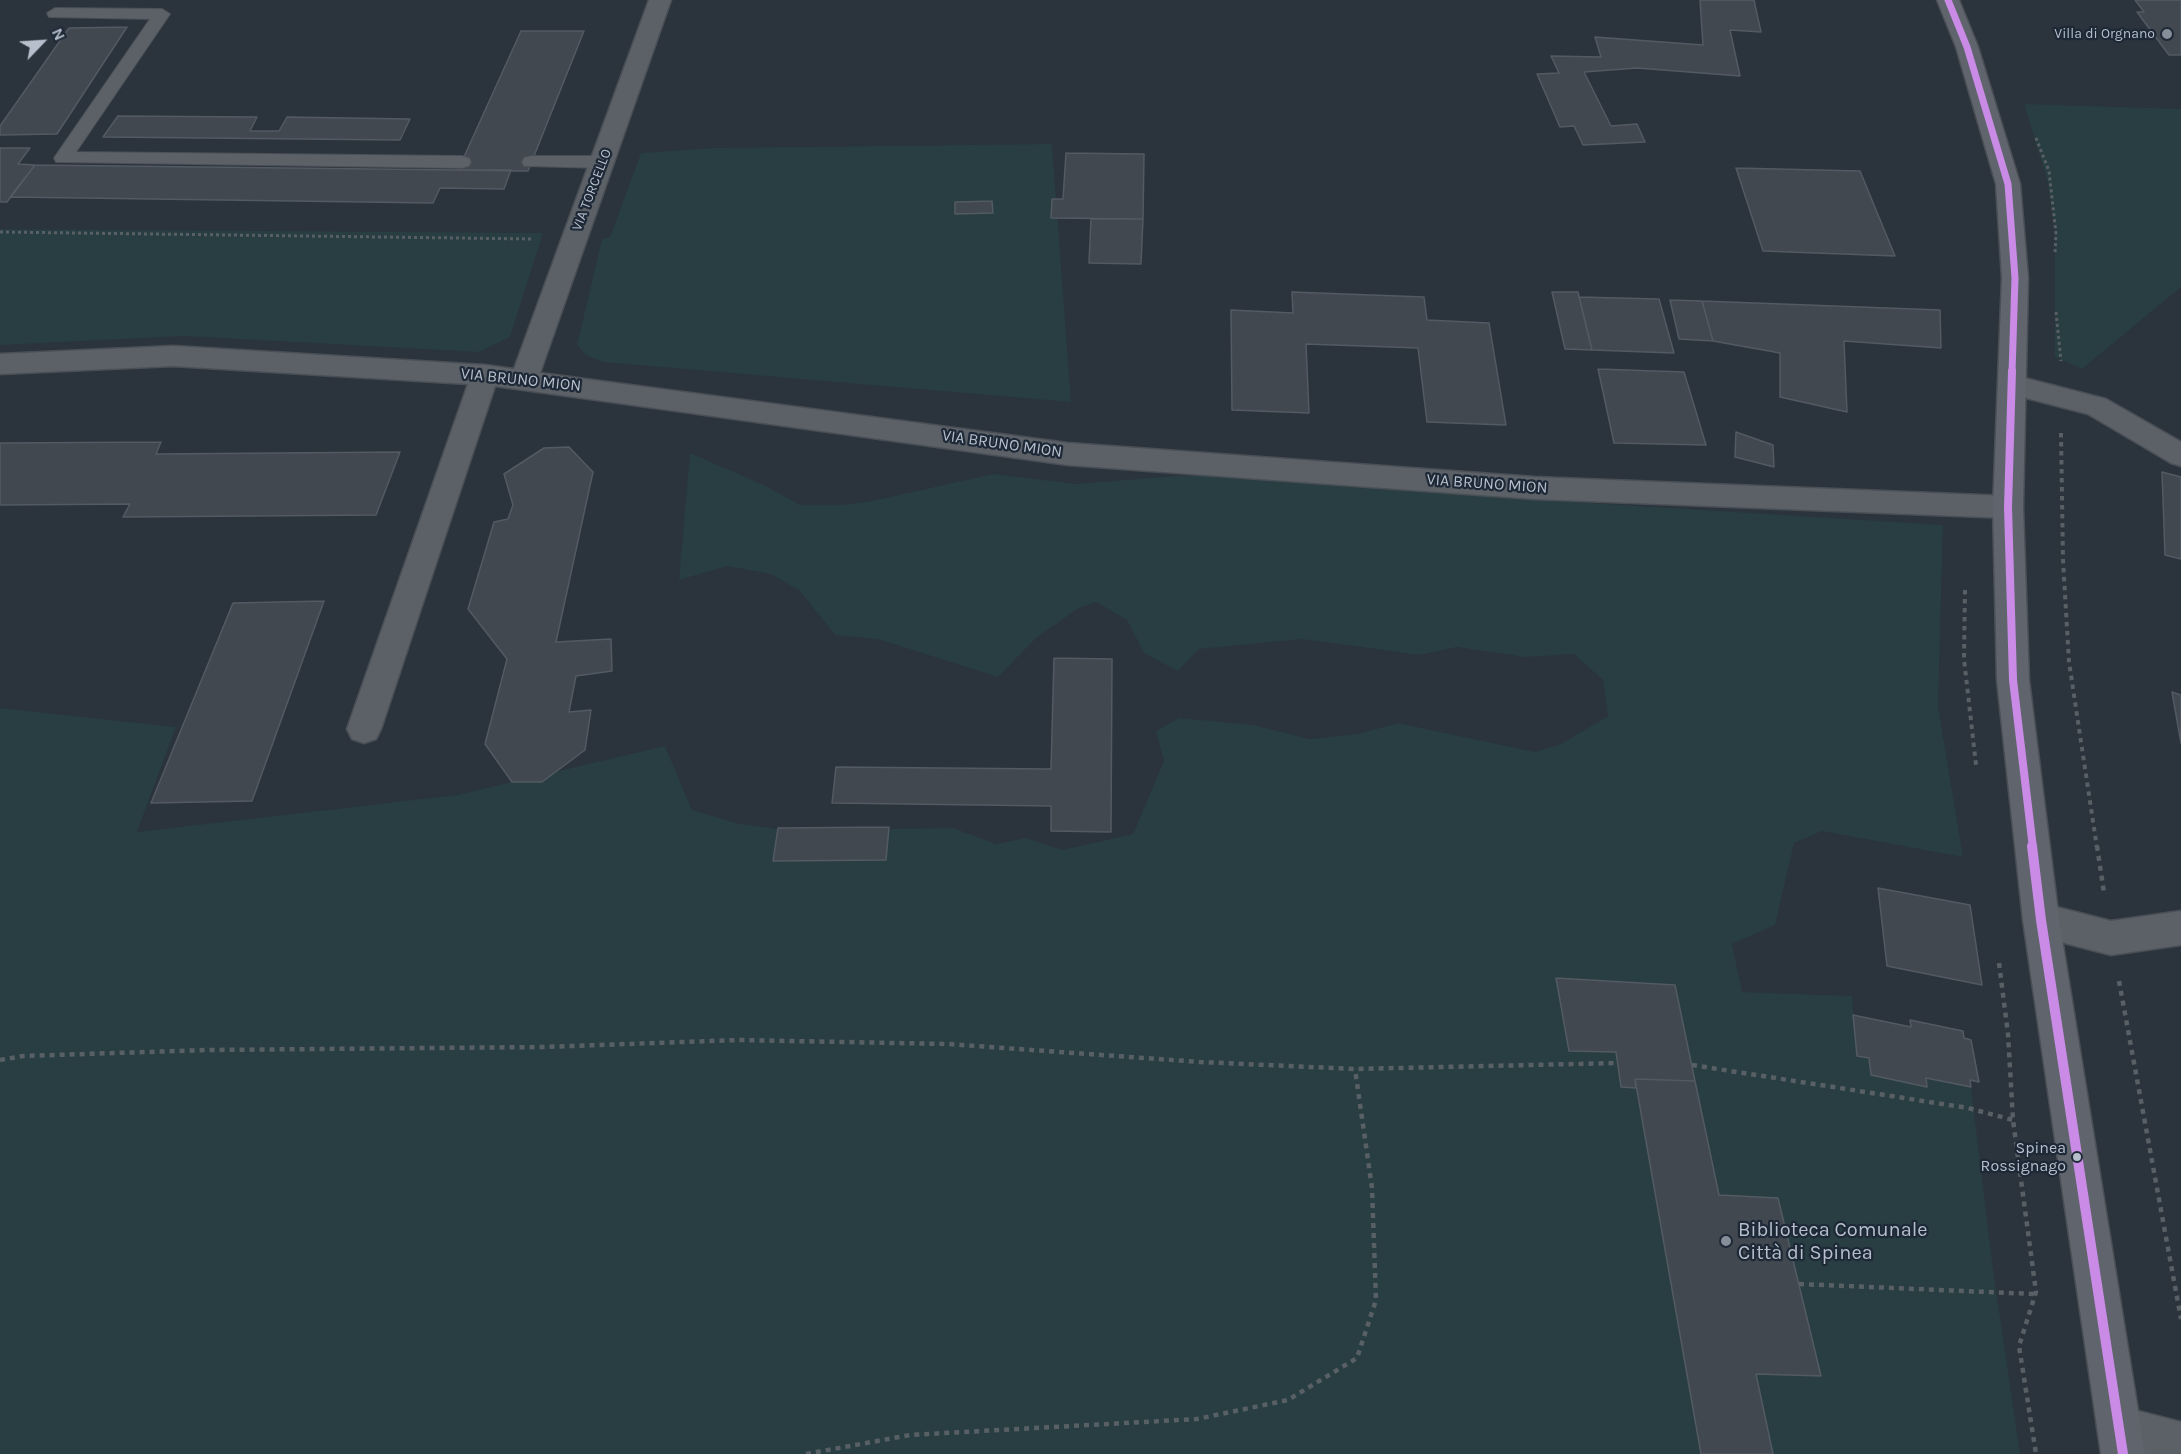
<!DOCTYPE html>
<meta charset="utf-8">
<style>
body{margin:0}
#map{position:relative;width:2181px;height:1454px;overflow:hidden;background:#2b333c;font-family:Karla,sans-serif}
canvas{display:block}
.north{position:absolute;left:12px;top:12px;width:60px;height:60px;-webkit-text-stroke:4px #1e2937;paint-order:stroke;rotate:65deg;font-size:16px;font-weight:700;line-height:24px;text-align:center;color:#b6bfcb}
.north::after{content:'';display:block;margin:auto;width:21px;height:27px;background:#b6bfcb;clip-path:polygon(50% 0,100% 100%,50% 72%,0 100%)}
</style>
<div id="map">
<canvas width="2181" height="1454"></canvas>
<div class="north">N</div>
</div>
<script>
const ctx = document.querySelector('canvas').getContext('2d');
ctx.lineJoin = 'round';
function paint(path, color) {
  ctx.fillStyle = color;
  ctx.fill(path, 'evenodd');
}
function poly(rows) {
  const path = new Path2D();
  for (const r of rows) {
    path.moveTo(r[0], r[1]);
    for (let i = 2; i < r.length; i += 2) path.lineTo(r[i], r[i + 1]);
  }
  return path;
}
function strokePath(path, color, width, dash) {
  ctx.strokeStyle = color;
  ctx.lineWidth = width;
  ctx.lineCap = dash ? 'butt' : 'round';
  ctx.setLineDash(dash || []);
  ctx.stroke(path);
}
function drawText(font, color, halo, rows, align = 'center') {
  ctx.font = font + ' Karla,sans-serif';
  ctx.lineWidth = 4.5;
  ctx.setLineDash([]);
  ctx.textBaseline = 'middle';
  ctx.strokeStyle = halo;
  ctx.fillStyle = color;
  for (const [text, x, y, turn = 0] of rows) {
    ctx.save();
    ctx.translate(x, y);
    ctx.rotate((+turn || 0) * Math.PI / 180);
    ctx.textAlign = isNaN(turn) ? turn : align;
    if (halo) ctx.strokeText(text, 0, 0);
    ctx.fillText(text, 0, 0);
    ctx.restore();
  }
}
paint(poly([
 [2024,104,2181,109,2181,287,2082,369,2055,357,2055,228,2047,179],
 [1052,144,1071,402,603,362,586,355,577,345,602,239,610,237,641,153,715,148],
 [0,229,543,233,510,337,479,352,184,336,0,345],
 [690,453,764,485,800,505,842,505,872,501,993,474,1076,484,1176,476,1216,476,1575,502,1943,525,1938,706,1963,857,1822,831,1794,843,1775,925,1732,944,1742,992,1852,996,1857,1055,1869,1058,1871,1075,1927,1087,1926,1078,1971,1087,1992,1262,2020,1454,1773,1454,1675,985,1557,978,1616,1052,1636,1088,1701,1454,0,1454,0,708,176,727,137,832,457,795,665,746,692,810,740,824,785,830,953,828,996,844,1026,838,1062,850,1133,834,1164,761,1156,731,1179,718,1253,725,1310,739,1358,734,1398,723,1535,752,1561,744,1608,716,1603,680,1574,654,1525,657,1457,647,1420,655,1302,639,1199,649,1178,671,1144,653,1127,620,1096,602,1077,609,1036,638,998,677,878,639,835,635,800,591,771,574,727,566,679,580]
]), '#283e42');
const building = poly([
 [1700,0,1754,0,1761,32,1730,30,1740,76,1637,68,1584,72,1611,126,1637,124,1645,142,1583,145,1574,126,1560,127,1537,74,1559,73,1551,56,1601,57,1595,37,1703,45,1700,0],
 [2135,0,2181,0,2181,55,2169,55,2137,12,2144,12,2135,0],
 [127,27,57,134,0,135,0,126,69,28,127,27],
 [521,31,584,31,528,171,458,170,521,31],
 [118,116,257,117,250,131,279,131,287,117,410,119,400,140,103,137,118,116],
 [0,148,30,148,18,164,35,165,7,202,0,202,0,148],
 [1066,153,1144,154,1143,219,1051,218,1052,199,1063,199,1066,153],
 [35,165,458,170,511,170,504,189,440,188,433,203,10,197,35,165],
 [1736,168,1860,171,1895,256,1763,251,1736,168],
 [992,201,993,213,955,214,955,202,992,201],
 [1091,219,1143,219,1141,264,1089,263,1091,219],
 [1292,292,1424,297,1427,320,1489,323,1506,425,1427,422,1418,348,1306,344,1309,413,1232,410,1231,310,1293,313,1292,292],
 [1552,292,1578,292,1592,350,1565,349,1552,292],
 [1579,297,1659,299,1674,353,1592,350,1579,297],
 [1670,300,1702,301,1713,341,1679,339,1670,300],
 [1702,301,1940,310,1941,348,1844,341,1847,412,1780,397,1780,353,1713,341,1702,301],
 [1598,369,1684,372,1706,445,1614,443,1598,369],
 [1736,432,1773,445,1774,467,1735,457,1736,432],
 [161,442,156,454,400,452,376,515,123,517,130,504,0,505,0,443,161,442],
 [569,447,593,472,556,642,611,639,612,671,576,676,569,712,591,710,585,750,542,782,512,782,485,744,507,659,468,609,494,522,508,519,513,505,504,474,544,448,569,447],
 [2162,472,2181,477,2181,559,2165,555,2162,472],
 [324,601,252,801,151,803,233,603,324,601],
 [1054,658,1112,659,1111,832,1051,831,1051,806,832,803,836,767,1051,769,1054,658],
 [2172,692,2181,695,2181,743,2172,692],
 [889,827,886,860,773,861,778,828,889,827],
 [1878,888,1970,905,1982,985,1887,966,1878,888],
 [1556,978,1675,985,1695,1081,1635,1079,1636,1088,1621,1087,1616,1052,1569,1051,1556,978],
 [1853,1015,1911,1027,1910,1020,1963,1031,1964,1038,1971,1040,1979,1082,1970,1080,1971,1087,1926,1078,1927,1087,1871,1075,1869,1058,1857,1056,1853,1015],
 [1635,1079,1695,1081,1719,1195,1778,1198,1821,1376,1756,1374,1773,1454,1701,1454,1635,1079]
]);
paint(building, '#424850');
strokePath(building, '#535a63', 1.5);
const lane = poly([
 [55,8,162,9,170,14,76,152,462,156,469,158,471,162,469,166,462,168,56,162,54,158,150,19,49,17,47,13,55,8],
 [531,156,604,156,611,158,613,162,611,166,604,168,524,166,522,162,524,158,531,156]
]);
const street = poly([
 [649,0,671,0,540,373,1068,443,1535,477,2008,496,2018,499,2023,507,2018,515,2008,518,1535,499,1068,465,495,386,381,729,376,739,364,743,352,739,347,729,468,384,173,366,0,374,0,354,173,346,485,365,514,369,649,0],
 [2013,375,2106,399,2181,442,2181,466,2171,463,2088,414,2003,392,1999,385,2003,378,2013,375],
 [2041,903,2111,921,2181,911,2181,945,2111,955,2041,937,2028,932,2023,920,2028,908,2041,903],
 [2119,1406,2181,1422,2181,1454,2134,1454,2103,1444,2097,1428,2103,1412,2119,1406]
]);
const secondary = poly([
 [1937,0,1959,0,1978,47,2020,184,2028,278,2023,507,2029,680,2059,920,2145,1454,2101,1454,2023,920,1997,680,1993,507,2002,278,1996,184,1956,47,1937,0]
]);
strokePath(lane, '#4a4f56', 2);
strokePath(street, '#4a4f56', 3);
strokePath(secondary, '#4a4f56', 3);
strokePath(poly([
 [2036,138,2049,171,2056,234,2055,254],
 [0,232,533,239],
 [2056,312,2061,361]
]), '#596065', 3, [3, 3]);
strokePath(poly([
 [2061,433,2063,560,2069,662,2097,848],
 [1965,590,1964,659,1976,765]
]), '#596065', 4, [4.5, 4.5]);
strokePath(poly([
 [2097,846,2104,893],
 [1999,963,2008,1034,2013,1120,2036,1292,2019,1346,2036,1454],
 [2119,981,2181,1319],
 [0,1060,23,1056,208,1050,544,1047,738,1040,948,1044,1200,1062,1355,1069,1618,1063],
 [1692,1065,1968,1108,2013,1120],
 [1799,1284,2034,1294],
 [806,1454,910,1435,1197,1419,1288,1400,1357,1358,1376,1300,1372,1188,1355,1069]
]), '#596065', 4.5, [5, 5]);
paint(lane, '#5c6168');
paint(street, '#5c6168');
paint(secondary, '#60656d');
strokePath(poly([
 [1948,0,1967,47,2008,184,2015,278,2012,373]
]), '#ca8be6', 7);
strokePath(poly([
 [2012,371,2008,507,2013,680,2033,848]
]), '#ca8be6', 8);
strokePath(poly([
 [2032,846,2041,920,2123,1454]
]), '#ca8be6', 10);
for (const [x, y, r, color] of [
 [2167,34,6,"#858e99"],
 [2077,1157,5,"#b6bfcb"],
 [1726,1241,6,"#858e99"]
]) {
  const dot = new Path2D();
  dot.arc(x, y, r, 0, 2 * Math.PI);
  ctx.fillStyle = color;
  ctx.fill(dot);
  strokePath(dot, '#1e2937', 2);
}
drawText('14px', '#b6bfcb', '#1e2937', [
 ["Villa di Orgnano",2155,34]
], 'right');
drawText('14px', '#b6bfcb', '#1e2937', [
 ["VIA TORCELLO",592,190,-69]
]);
drawText('16px', '#b6bfcb', '#1e2937', [
 ["VIA BRUNO MION",521,380,6],
 ["VIA BRUNO MION",1002,444,8],
 ["VIA BRUNO MION",1487,484,4]
]);
drawText('16px', '#b6bfcb', '#1e2937', [
 ["Spinea",2066,1148],
 ["Rossignago",2066,1166]
], 'right');
drawText('20px', '#b6bfcb', '#1e2937', [
 ["Biblioteca Comunale",1738,1230],
 ["Città di Spinea",1738,1253]
], 'left');
</script>
